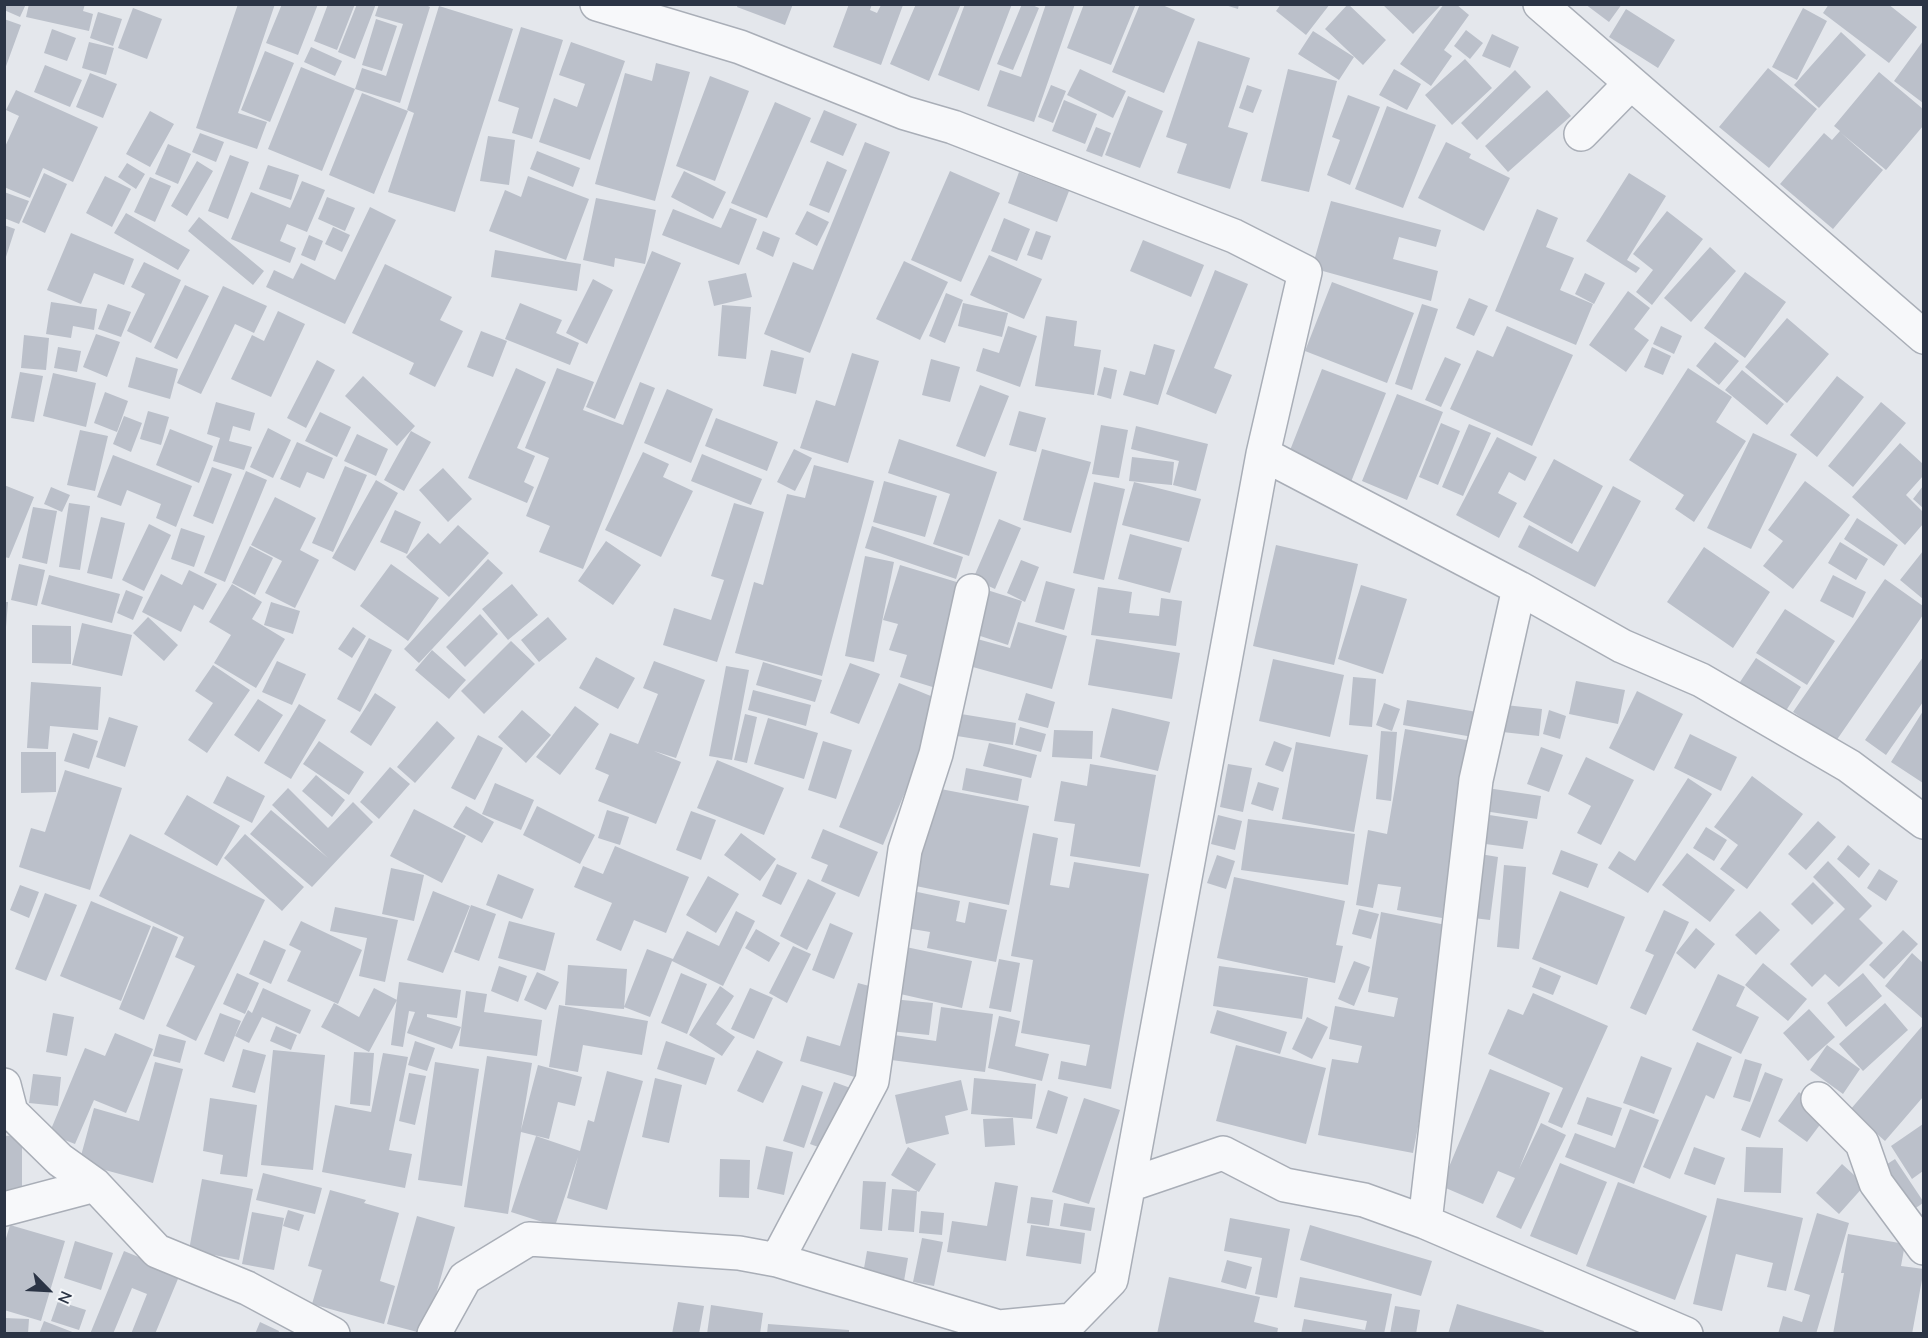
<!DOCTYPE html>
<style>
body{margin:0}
#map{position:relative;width:1928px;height:1338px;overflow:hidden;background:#e4e7ec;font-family:"Nunito Sans",sans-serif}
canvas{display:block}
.frame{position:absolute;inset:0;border:6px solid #2b3445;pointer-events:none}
.north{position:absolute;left:18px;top:1260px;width:60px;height:60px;-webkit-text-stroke:4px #f4f6f9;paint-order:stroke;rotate:114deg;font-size:16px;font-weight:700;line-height:24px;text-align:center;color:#2b3445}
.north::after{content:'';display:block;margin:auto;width:21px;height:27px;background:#2b3445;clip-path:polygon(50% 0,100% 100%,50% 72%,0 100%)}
</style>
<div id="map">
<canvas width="1928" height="1338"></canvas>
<div class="frame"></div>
<div class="north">N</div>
</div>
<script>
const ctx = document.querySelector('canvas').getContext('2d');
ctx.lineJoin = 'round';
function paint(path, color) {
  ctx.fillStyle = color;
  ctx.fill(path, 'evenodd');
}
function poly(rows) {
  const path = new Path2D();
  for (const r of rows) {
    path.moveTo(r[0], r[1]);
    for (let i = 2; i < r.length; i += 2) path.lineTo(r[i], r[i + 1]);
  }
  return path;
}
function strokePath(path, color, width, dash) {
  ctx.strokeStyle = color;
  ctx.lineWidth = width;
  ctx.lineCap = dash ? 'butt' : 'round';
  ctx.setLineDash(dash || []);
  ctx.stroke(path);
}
paint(poly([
 [6,4,26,4,20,17,4,10],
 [29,4,85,4,83,11,93,14,89,31,26,17],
 [238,4,275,4,238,113,267,122,257,149,196,128],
 [282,4,318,4,298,55,266,43],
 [328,4,355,4,337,50,314,41],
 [357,4,376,4,355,59,338,52],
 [379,4,424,4,430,7,400,103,355,89,362,68,386,76,403,24,375,16],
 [738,4,793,4,785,25,737,7],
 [849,4,872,4,870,10,877,13,881,5,903,5,881,65,833,47],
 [916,4,961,4,929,81,890,64],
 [965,4,1012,4,979,91,938,75],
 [1022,4,1030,4,1039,8,1013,70,997,64],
 [1046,4,1075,4,1034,122,987,106,1000,70,1021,77],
 [1084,4,1136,4,1111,65,1067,48],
 [1140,4,1160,4,1195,19,1164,93,1112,72],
 [1222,4,1239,4,1238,9],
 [1281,4,1330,4,1306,35,1276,11],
 [1348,4,1386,40,1363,65,1325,29],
 [1382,4,1442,4,1413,34],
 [1444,4,1456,4,1469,15,1444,50,1452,56,1431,86,1400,64],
 [1585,4,1622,4,1609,22],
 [1829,4,1888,4,1917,27,1889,63,1823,13],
 [439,6,513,29,455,212,388,192,414,113,407,110],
 [133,8,162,19,147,59,118,48],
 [1803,8,1827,21,1797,80,1772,67],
 [1626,9,1675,40,1658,68,1609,37],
 [98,12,122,19,113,46,90,38],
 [4,19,21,25,5,69,4,69],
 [376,19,397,26,382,71,362,65],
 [521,27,563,40,532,139,512,133,519,108,498,101],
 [52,29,76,38,67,61,44,53],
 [1466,30,1483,43,1470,59,1454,46],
 [1313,31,1354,57,1339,80,1298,54],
 [1841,32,1866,55,1819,108,1794,85],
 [1492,34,1519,47,1510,68,1482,56],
 [1198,41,1250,58,1228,127,1248,133,1230,189,1177,173,1187,144,1166,137],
 [1923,41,1923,103,1894,81],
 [89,42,114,48,106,75,82,68],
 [571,42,625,61,590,160,539,142,554,98,577,107,585,84,559,75],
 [311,47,342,61,335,76,304,62],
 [265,51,294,63,270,122,241,110],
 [1465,59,1492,88,1452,125,1425,95],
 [656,63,690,72,655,201,595,184,625,73,652,81],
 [45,65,82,80,70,107,34,92],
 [301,67,355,89,322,171,268,149],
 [1768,68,1817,109,1769,168,1719,127],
 [1080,69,1126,91,1113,118,1067,95],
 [1288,69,1337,81,1309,192,1261,181],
 [1394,69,1421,84,1407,110,1379,95],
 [1515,70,1531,87,1477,140,1461,123],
 [1879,72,1923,109,1923,126,1886,170,1841,133,1883,170,1833,229,1780,184,1824,133,1832,140,1840,131,1834,126],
 [90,73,117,84,103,118,76,107],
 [710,76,749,91,715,181,676,166],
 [1051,85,1066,91,1053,123,1038,117],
 [1247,85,1262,90,1253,113,1239,108],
 [16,90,98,127,73,182,43,168,30,198,4,187,4,149,19,116,6,110],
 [1547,90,1571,116,1508,172,1485,146],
 [362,93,408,111,374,194,329,175],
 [1348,95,1380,107,1350,185,1327,175,1340,140,1332,137],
 [1128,96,1163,111,1140,168,1105,155],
 [1064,100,1097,114,1085,144,1052,131],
 [775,102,811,118,767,218,731,203],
 [1387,106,1436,125,1403,208,1355,189],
 [824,110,857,124,843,156,810,142],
 [150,111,174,124,150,167,126,154],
 [1096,127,1111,133,1102,157,1086,151],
 [200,133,224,142,216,162,192,152],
 [488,136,515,140,509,185,480,181],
 [865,142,890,152,810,353,764,334,793,262,813,270],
 [1446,142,1471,154,1469,158,1510,178,1484,231,1418,198],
 [168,144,191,154,178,184,155,174],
 [537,151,580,168,573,187,530,169],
 [230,155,249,162,228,219,208,211],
 [197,161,213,171,187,216,171,206],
 [827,161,847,170,829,213,809,205],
 [127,163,145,174,136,189,118,177],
 [268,165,299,175,291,200,259,189],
 [684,171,726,192,713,219,671,197],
 [950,171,1000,193,961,282,911,260],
 [1019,172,1069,191,1057,222,1008,203],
 [44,173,67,184,45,233,22,222],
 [1629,173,1666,196,1627,260,1640,268,1636,273,1586,241],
 [105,176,131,189,112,227,86,213],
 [528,176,589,199,566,260,489,231,505,190,521,197],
 [150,177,171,186,155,222,134,212],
 [302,181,325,190,307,232,287,224,280,241,296,248,290,263,231,239,251,192,290,208],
 [4,192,29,201,19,224,4,218],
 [327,197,355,208,345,231,318,219],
 [596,198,656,210,645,264,615,258,614,267,583,260],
 [1331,201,1441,230,1436,247,1399,237,1393,259,1438,271,1431,301,1312,268],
 [370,207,396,220,345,324,266,287,274,270,293,279,301,263,335,280],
 [730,208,757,219,739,265,662,235,673,209,721,228],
 [1537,209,1558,218,1546,247,1574,258,1560,290,1593,304,1576,345,1495,311],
 [807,211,829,222,817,246,795,234],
 [1667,211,1703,239,1652,305,1636,292,1653,270,1633,254],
 [126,213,190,250,178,270,114,233],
 [199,217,264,271,253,285,188,231],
 [1004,218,1030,229,1017,261,991,251],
 [4,225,15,229,5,260,4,260],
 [333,227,350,235,342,252,325,244],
 [763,231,780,238,773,257,756,249],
 [1036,231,1051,236,1042,260,1027,255],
 [71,233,134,259,124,285,94,273,81,304,47,290],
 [309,235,323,241,315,261,301,255],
 [1143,240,1204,265,1191,297,1130,271],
 [1710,247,1736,271,1691,322,1664,298],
 [495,250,581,264,577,291,491,277],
 [652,251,681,263,615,419,586,407],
 [989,255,1042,279,1024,319,970,295],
 [904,261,948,282,920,340,876,319],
 [144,262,181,280,151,343,127,331,145,294,131,287],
 [385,264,452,297,440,320,463,331,435,387,409,374,414,363,352,333],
 [1215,270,1248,284,1214,368,1232,375,1216,414,1166,394],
 [1745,272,1786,302,1745,358,1704,328],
 [746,273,752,297,714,306,708,281],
 [1585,273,1605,283,1594,304,1575,294],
 [593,279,613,290,587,344,566,333],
 [1332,282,1414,313,1387,383,1305,351],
 [185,285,209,296,177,359,154,348],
 [223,286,267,306,254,333,235,324,201,394,177,383],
 [1628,291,1650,308,1634,329,1649,340,1626,372,1589,345],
 [946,293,963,300,945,343,929,336],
 [1469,298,1488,306,1474,336,1456,328],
 [51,302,97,309,94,330,73,326,71,338,46,334],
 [520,303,562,320,556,333,579,343,570,365,505,339],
 [963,303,1008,313,1002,337,958,326],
 [108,304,131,312,121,337,98,329],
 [1422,304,1438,309,1412,390,1395,384],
 [722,305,751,307,746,359,718,356],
 [278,311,305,324,271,397,231,379,252,335,264,341],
 [1046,316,1077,321,1074,346,1101,350,1094,395,1035,386],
 [1787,318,1829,354,1787,403,1745,367],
 [1008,326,1037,336,1020,387,976,371,983,348,999,353],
 [1507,326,1573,355,1532,446,1450,409,1477,350,1493,357],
 [1661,326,1682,336,1674,354,1653,344],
 [481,331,507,341,493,377,467,367],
 [96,334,120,342,107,377,83,367],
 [24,335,49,338,46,370,21,368],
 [1715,342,1739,361,1719,385,1696,366],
 [1154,344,1175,350,1158,405,1123,395,1130,371,1145,375],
 [58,347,81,351,77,372,54,368],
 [1652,347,1671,356,1663,375,1644,367],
 [771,350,804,358,796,394,763,386],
 [852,353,879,361,848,463,800,448,816,400,835,406],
 [136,357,178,369,170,399,128,387],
 [1445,357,1461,364,1441,407,1425,400],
 [931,359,960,367,950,402,922,395],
 [317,360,335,370,306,428,287,418],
 [1104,367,1117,370,1111,399,1097,395],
 [516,368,546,382,517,448,535,456,524,482,534,487,527,503,468,478],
 [557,368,594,382,583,410,623,425,640,382,655,388,583,569,539,552,550,526,526,516,549,458,525,448],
 [1688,368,1732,397,1716,422,1746,441,1694,522,1675,509,1684,495,1629,460],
 [1322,369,1386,393,1349,487,1285,463],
 [1742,370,1784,404,1767,425,1725,390],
 [20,372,43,376,34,422,11,418],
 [53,373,96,383,86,427,43,416],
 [363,376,415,426,397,446,345,396],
 [1837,376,1864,397,1817,457,1790,435],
 [980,385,1009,396,985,457,956,446],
 [667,389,713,409,691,463,644,443],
 [105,392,128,401,117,432,94,423],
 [1397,394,1443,412,1407,500,1362,481],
 [216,402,255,413,250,431,233,426,229,441,252,447,244,470,213,461,220,438,207,434],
 [1881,402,1906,423,1853,487,1828,466],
 [148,411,169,417,161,445,140,439],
 [1019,411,1046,418,1036,452,1009,445],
 [320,412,351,427,337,457,305,441],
 [124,416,142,423,131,452,113,444],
 [716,418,778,442,767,471,705,446],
 [1441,423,1460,431,1438,485,1419,477],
 [1469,424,1491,433,1463,496,1442,487],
 [1101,425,1128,430,1119,478,1092,474],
 [1136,426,1208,444,1196,491,1173,485,1179,461,1131,449],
 [268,428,291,440,273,478,250,467],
 [170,429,213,446,199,483,156,465],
 [80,430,108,436,95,491,67,485],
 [411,431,431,442,404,491,384,480],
 [1753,433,1797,454,1751,549,1707,528],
 [357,434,388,449,376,476,344,461],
 [1497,437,1537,457,1525,481,1509,472,1498,493,1517,503,1499,538,1456,515],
 [899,439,997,472,969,556,933,544,950,494,888,473],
 [297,442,333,458,324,479,307,472,300,488,280,479],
 [1900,443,1923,464,1923,476,1906,495,1923,512,1923,524,1905,545,1852,497],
 [794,449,812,458,795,491,777,482],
 [1042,449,1091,462,1071,533,1023,520],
 [643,452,669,464,663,477,693,491,661,557,605,530],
 [702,454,762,479,751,505,691,481],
 [113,455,192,486,176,527,156,518,161,504,127,490,121,506,97,497],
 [1132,457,1174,462,1172,485,1129,481],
 [1554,459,1603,486,1572,544,1523,517],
 [814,465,874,481,822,676,735,653,754,582,763,585,787,494,805,498],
 [345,466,367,475,333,552,312,543],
 [212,467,232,474,213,524,193,516],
 [443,468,472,499,448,522,419,490],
 [246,471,267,480,225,582,204,573],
 [376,480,398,493,355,571,332,558],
 [884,481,937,496,925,537,873,522],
 [1805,481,1850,515,1793,589,1763,566,1783,541,1768,530],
 [1094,482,1125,489,1104,580,1073,573],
 [1134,482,1201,499,1189,542,1122,525],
 [4,485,34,497,9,558,4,557],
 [1613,486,1641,501,1595,587,1518,547,1529,525,1578,552],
 [1923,486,1923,508,1913,499],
 [51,487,70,495,62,512,44,504],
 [275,497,316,518,300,550,319,560,295,608,265,593,282,561,251,545],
 [69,503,90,506,80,570,59,567],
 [734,503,764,512,717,662,663,645,674,608,711,620,724,580,711,576],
 [33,507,57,511,47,564,22,558],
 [395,510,421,522,407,554,380,542],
 [101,517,125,523,112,579,87,573],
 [1857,518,1898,545,1884,566,1844,539],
 [999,519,1021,528,995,589,973,579],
 [149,524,171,535,144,591,122,580],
 [458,525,489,553,449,597,406,557,428,533,440,544],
 [872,526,963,557,956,579,865,548],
 [181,528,205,536,194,567,171,559],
 [1130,534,1182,548,1170,593,1118,579],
 [606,541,641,565,613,605,578,581],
 [1840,542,1868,559,1856,580,1828,563],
 [1276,545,1358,564,1334,665,1253,646],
 [250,546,273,558,255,595,232,583],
 [1704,547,1770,592,1733,648,1667,602],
 [1923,551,1923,599,1900,580],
 [865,556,894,562,874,662,845,656],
 [488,559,503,573,419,663,404,649],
 [1021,560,1039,567,1025,602,1007,593],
 [19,564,45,570,37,606,11,600],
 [391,564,439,598,408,641,360,606],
 [900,565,970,586,939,689,900,677,907,655,889,650,898,624,883,620],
 [189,570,217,584,203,610,194,605,181,632,142,612,161,574,182,585],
 [49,575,120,594,112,623,41,604],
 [1833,575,1866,592,1853,618,1820,601],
 [1885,579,1923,606,1923,615,1836,741,1793,712],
 [1046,581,1075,589,1064,630,1035,622],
 [232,584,262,602,252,619,285,639,256,688,214,663,231,635,209,622],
 [512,584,538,615,508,640,482,609],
 [1361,585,1407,599,1383,674,1338,659],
 [1098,587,1132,592,1129,613,1159,616,1161,598,1182,601,1176,646,1091,635],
 [984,589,1022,601,1008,645,971,633],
 [126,590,143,597,133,620,117,613],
 [4,602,8,602,6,627,4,627],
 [271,602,300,611,293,634,264,625],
 [1785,609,1835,641,1807,685,1756,653],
 [480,614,498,634,465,667,446,647],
 [148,617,178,645,164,661,133,633],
 [548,617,567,639,539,662,521,640],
 [1018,622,1067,636,1052,689,962,664,970,637,1010,648],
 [82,623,132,635,122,676,72,665],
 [32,625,71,626,71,664,32,663],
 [353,627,366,636,352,658,338,649],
 [369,638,392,650,360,712,337,699],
 [1096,639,1180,653,1172,699,1088,685],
 [511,641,535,664,484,714,461,691],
 [432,650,466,680,449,699,415,670],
 [596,657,635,678,618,709,579,688],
 [1923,657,1923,702,1886,755,1865,740],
 [1756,658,1801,687,1782,717,1736,688],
 [1273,659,1344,675,1330,737,1259,721],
 [277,661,306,674,292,705,262,692],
 [654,661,705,680,676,758,654,751,681,762,656,824,598,801,609,775,595,769,610,733,638,744,658,694,643,688],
 [763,662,822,680,815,702,756,685],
 [850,663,880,674,859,724,830,713],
 [213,665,250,690,207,753,188,740,213,703,195,691],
 [726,666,749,670,732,760,709,756],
 [1353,677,1376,679,1372,727,1349,725],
 [1576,681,1625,690,1618,724,1569,714],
 [31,682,101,687,98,730,50,726,48,749,27,748],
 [899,683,943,701,883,845,839,827],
 [753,690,811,705,806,726,748,710],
 [1637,691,1683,714,1654,771,1609,748],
 [375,693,396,707,371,746,350,732],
 [1026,693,1055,702,1048,728,1018,720],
 [258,699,283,715,259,752,234,735],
 [1407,700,1477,712,1473,737,1403,725],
 [1384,703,1400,709,1392,731,1376,725],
 [299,704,326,720,291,779,264,763],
 [1496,704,1542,709,1539,736,1493,731],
 [575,706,599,724,560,775,536,757],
 [1112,708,1170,722,1158,771,1100,757],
 [522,710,551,735,526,763,498,737],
 [1549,710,1566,716,1560,739,1543,734],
 [1923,711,1923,783,1891,762],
 [745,714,757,717,747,763,734,760],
 [961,714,1016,723,1013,745,957,736],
 [109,717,138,726,125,767,96,757],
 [768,718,818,733,804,779,754,764],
 [437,721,455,738,415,783,397,767],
 [1020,727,1046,734,1041,752,1015,745],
 [1405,729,1472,741,1442,918,1397,910,1401,887,1378,884,1373,908,1356,905,1368,830,1387,834],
 [1054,730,1093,731,1092,759,1052,757],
 [1381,731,1397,732,1391,801,1376,799],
 [73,733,98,741,89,769,64,761],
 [1690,734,1737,757,1721,791,1674,768],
 [478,735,503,748,475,800,451,788],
 [319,741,364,772,349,795,303,764],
 [823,741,852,750,836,799,808,790],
 [1274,741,1292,748,1283,772,1265,765],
 [1296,742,1368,755,1354,832,1282,819],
 [989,743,1037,755,1031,778,983,766],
 [1541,747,1563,755,1549,792,1527,784],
 [21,752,56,752,56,792,21,793],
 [1586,757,1634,780,1601,845,1577,833,1591,806,1568,794],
 [717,760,784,788,764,835,697,808],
 [1090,764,1156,775,1140,867,1070,856,1075,824,1054,821,1061,781,1087,786],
 [1228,764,1252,768,1243,812,1220,807],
 [390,767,410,784,379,819,360,802],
 [966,768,1022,779,1018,801,962,790],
 [65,770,122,788,90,890,19,867,31,828,45,832],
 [316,775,345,800,332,817,302,791],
 [227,776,265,796,252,823,213,803],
 [1752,776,1803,814,1747,889,1720,869,1738,845,1714,827],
 [1688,778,1712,794,1648,893,1608,868,1619,851,1635,861],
 [1258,782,1279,788,1273,811,1251,804],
 [495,783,534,800,521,830,482,814],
 [925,786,1029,806,1009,905,906,884],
 [288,788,328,828,353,802,373,822,312,887,250,834,271,810,328,858,272,805],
 [1487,788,1541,796,1537,819,1484,811],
 [187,795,240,826,217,866,164,834],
 [466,806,494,822,482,843,453,827],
 [537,806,595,835,580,864,523,835],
 [414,809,466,836,442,883,390,856],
 [607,810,629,817,620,845,598,838],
 [691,811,716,820,701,860,676,850],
 [1483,814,1528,821,1523,849,1478,843],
 [1218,815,1242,821,1235,850,1211,844],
 [1248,819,1355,834,1348,885,1241,870],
 [1818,821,1836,837,1806,870,1788,854],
 [1706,827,1727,840,1714,861,1693,848],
 [823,829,878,852,859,897,821,881,828,865,811,858],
 [741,833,776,859,760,881,724,855],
 [1033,833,1058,838,1050,885,1069,888,1074,862,1149,874,1111,1089,1058,1079,1061,1061,1086,1066,1090,1045,1021,1033,1033,960,1011,956],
 [130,834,265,900,196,1041,166,1026,195,966,175,957,184,937,99,896],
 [245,834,304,887,282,911,224,858],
 [1848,845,1870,864,1859,878,1837,859],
 [615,846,689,877,666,933,634,920,621,951,596,940,612,903,574,887,583,866,603,874],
 [1561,850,1598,864,1588,888,1552,874],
 [1474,853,1498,857,1490,920,1465,917],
 [1687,853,1735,890,1710,922,1662,885],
 [1217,855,1235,861,1226,889,1207,883],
 [1828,861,1872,906,1859,919,1883,943,1839,987,1825,974,1812,987,1790,964,1845,909,1813,877],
 [777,864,797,873,781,905,762,896],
 [1504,865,1526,867,1519,949,1497,947],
 [391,868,424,875,414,921,382,914],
 [1879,869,1898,881,1886,901,1867,888],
 [498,874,534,889,522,919,486,905],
 [708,876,739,894,716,933,686,915],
 [1234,877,1345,901,1336,945,1343,946,1335,983,1217,958],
 [808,879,836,893,807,950,780,936],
 [1813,882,1834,903,1812,925,1791,904],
 [20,885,39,892,29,918,10,910],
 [908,890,960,901,956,921,965,923,969,902,1007,910,996,962,927,948,930,932,900,927],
 [433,891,470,906,443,973,407,960],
 [1560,891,1625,917,1597,985,1532,959],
 [45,893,77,905,46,981,15,969],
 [91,901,151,926,121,1001,60,976],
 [471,905,496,914,479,961,454,952],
 [335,907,398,920,385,982,359,976,367,938,330,931],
 [1359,909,1379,914,1371,939,1352,934],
 [1664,910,1689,922,1646,1015,1630,1008,1654,955,1645,951],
 [736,911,755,921,723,986,672,961,650,1017,624,1007,647,949,673,959,687,931,719,946],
 [1760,911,1780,930,1756,955,1735,935],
 [1381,912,1456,927,1413,1153,1318,1135,1332,1059,1358,1063,1362,1046,1329,1039,1335,1006,1394,1017,1398,998,1368,992],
 [301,921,362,950,338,1004,287,981,301,951,289,945],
 [509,921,555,933,545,971,498,958],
 [830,923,853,933,834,979,812,970],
 [153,926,178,937,144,1020,119,1009],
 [1696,928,1715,944,1695,969,1676,953],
 [756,929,780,943,769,962,745,948],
 [1903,930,1918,944,1884,979,1869,965],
 [264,940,286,950,271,984,249,974],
 [793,946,811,954,787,1003,769,993],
 [906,947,972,961,962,1008,896,993],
 [1912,953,1923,963,1923,1019,1885,986],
 [999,959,1020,963,1011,1012,989,1008],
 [1354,961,1370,967,1354,1006,1338,999],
 [1763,963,1807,999,1788,1021,1745,985],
 [568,965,627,969,624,1009,565,1005],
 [499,966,527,976,518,1002,491,991],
 [1219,966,1308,978,1302,1019,1213,1006],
 [1540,967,1561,976,1553,995,1532,987],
 [537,972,559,982,546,1010,524,1000],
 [237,973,259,983,245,1014,223,1004],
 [681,973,707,984,687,1034,661,1023],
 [1863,973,1882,996,1846,1027,1827,1003],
 [1718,974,1745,987,1736,1006,1759,1017,1741,1054,1692,1030],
 [399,982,461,990,457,1018,427,1014,427,1017,461,1027,452,1049,407,1033,415,1012,409,1011,403,1047,391,1045],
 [858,983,884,990,858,1078,800,1061,807,1036,840,1046],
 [720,986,734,996,716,1024,735,1037,722,1056,689,1035],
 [263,988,311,1010,300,1034,262,1017,249,1043,235,1036,248,1010,252,1013],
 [374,988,397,1000,369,1052,321,1027,334,1003,359,1017],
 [750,988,773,998,754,1039,731,1029],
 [466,991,487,994,484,1012,542,1020,537,1056,459,1046],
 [1533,993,1608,1026,1562,1128,1548,1122,1563,1088,1488,1054,1508,1009,1523,1015],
 [892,999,933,1003,929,1035,889,1031],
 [1885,1003,1908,1030,1863,1071,1839,1044],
 [559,1005,648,1021,642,1055,583,1045,578,1072,549,1067],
 [941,1007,993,1014,985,1072,891,1060,894,1035,936,1041],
 [1809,1009,1835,1037,1808,1061,1783,1033],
 [1217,1010,1287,1032,1280,1054,1210,1033],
 [53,1013,74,1017,67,1056,46,1052],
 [220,1013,241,1021,224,1062,204,1054],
 [999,1016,1020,1021,1015,1046,1049,1054,1042,1081,988,1068],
 [1307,1017,1328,1027,1312,1059,1292,1049],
 [1923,1025,1923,1097,1885,1141,1850,1110],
 [276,1026,297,1035,291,1050,270,1041],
 [115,1033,153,1049,126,1113,94,1100,75,1144,49,1134,85,1048,105,1056],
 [159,1034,186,1041,180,1063,153,1056],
 [415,1041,435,1048,427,1071,408,1065],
 [666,1041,715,1058,706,1085,657,1069],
 [1697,1042,1732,1057,1714,1099,1706,1095,1670,1179,1643,1167],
 [1236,1045,1326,1068,1306,1144,1216,1121],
 [1827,1045,1860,1069,1843,1094,1810,1070],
 [243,1049,266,1055,255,1093,232,1087],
 [273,1050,325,1055,313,1170,261,1165],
 [757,1050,783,1062,763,1103,737,1091],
 [354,1052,374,1053,370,1106,350,1104],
 [383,1053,408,1057,389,1150,412,1154,405,1188,322,1172,335,1105,371,1112],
 [487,1056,532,1063,521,1130,538,1065,582,1077,575,1106,558,1102,549,1139,521,1132,508,1214,464,1207],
 [1641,1056,1672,1068,1654,1114,1623,1103],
 [1745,1059,1762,1064,1750,1102,1733,1097],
 [155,1062,183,1069,153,1183,79,1163,94,1108,139,1121],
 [435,1062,479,1069,462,1186,418,1180],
 [1490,1069,1550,1093,1519,1169,1541,1123,1566,1135,1521,1229,1496,1217,1515,1178,1498,1171,1483,1204,1441,1186],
 [607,1071,643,1081,607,1210,567,1198,578,1157,555,1226,511,1212,536,1136,580,1151,588,1120,594,1122],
 [1765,1072,1783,1079,1760,1138,1741,1130],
 [409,1073,426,1076,415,1125,399,1121],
 [33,1074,61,1077,58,1106,29,1103],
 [655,1078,682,1085,669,1143,642,1137],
 [974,1078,1036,1084,1032,1119,971,1114],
 [961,1080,968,1110,945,1116,949,1134,906,1144,895,1095],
 [834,1082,856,1090,832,1152,810,1144],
 [802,1085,823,1092,804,1148,783,1141],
 [1048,1090,1068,1097,1057,1134,1036,1128],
 [1799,1092,1828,1114,1807,1142,1778,1121],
 [1587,1097,1622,1108,1612,1136,1577,1124],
 [210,1098,257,1105,247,1177,220,1174,223,1155,203,1151],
 [1084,1098,1120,1110,1089,1204,1052,1192],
 [1630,1109,1659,1120,1634,1184,1565,1157,1575,1133,1615,1148],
 [1013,1118,1015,1145,985,1147,983,1119],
 [1923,1124,1923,1171,1912,1179,1891,1146],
 [22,1135,22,1200,4,1200,4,1136],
 [766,1146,793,1152,784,1195,757,1189],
 [908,1147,936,1164,919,1192,917,1191,914,1232,888,1230,892,1189,917,1191,891,1175],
 [1694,1147,1725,1158,1715,1185,1684,1174],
 [1746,1147,1783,1148,1781,1193,1744,1192],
 [720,1159,750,1160,749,1198,719,1197],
 [1895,1159,1923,1201,1923,1203,1907,1214,1878,1170],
 [1560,1163,1607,1182,1577,1255,1530,1236],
 [1842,1164,1865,1185,1839,1214,1816,1193],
 [263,1173,322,1188,315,1214,256,1200],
 [202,1179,253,1189,239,1260,189,1250],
 [863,1181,886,1182,882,1231,860,1229],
 [995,1182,1018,1186,1006,1261,947,1252,952,1221,987,1226],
 [1618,1182,1707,1216,1675,1300,1586,1266],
 [330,1190,366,1200,364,1203,399,1213,380,1281,395,1286,384,1324,312,1304,322,1270,308,1266],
 [1031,1197,1053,1200,1049,1226,1027,1223],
 [1717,1198,1803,1218,1786,1291,1767,1287,1773,1263,1736,1254,1722,1311,1693,1304],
 [1064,1203,1095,1208,1091,1231,1060,1226],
 [288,1210,304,1215,299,1231,283,1226],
 [921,1211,944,1213,942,1235,919,1233],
 [252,1212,284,1218,274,1270,242,1264],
 [1817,1213,1849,1223,1816,1334,1778,1334,1783,1316,1802,1322,1810,1295,1794,1290],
 [417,1216,455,1227,425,1334,387,1324],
 [1230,1218,1290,1229,1277,1298,1255,1294,1262,1258,1224,1251],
 [10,1225,65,1241,41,1321,4,1310,4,1245],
 [1031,1225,1085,1233,1081,1264,1026,1256],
 [1310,1225,1432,1261,1421,1296,1300,1260],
 [1848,1234,1905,1244,1901,1266,1924,1269,1912,1334,1833,1334,1844,1273,1841,1273],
 [922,1238,943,1242,934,1286,913,1282],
 [75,1241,113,1253,101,1290,64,1278],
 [124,1251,180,1274,155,1334,131,1334,147,1294,132,1288,113,1334,90,1334],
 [867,1251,908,1258,904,1281,863,1274],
 [1227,1260,1252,1267,1246,1289,1221,1282],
 [1169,1277,1260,1297,1254,1322,1278,1328,1277,1334,1157,1334],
 [1300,1277,1392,1294,1384,1334,1301,1334,1304,1319,1365,1330,1367,1321,1294,1307],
 [58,1301,86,1310,79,1330,51,1321],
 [678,1302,704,1306,699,1334,672,1334],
 [1457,1304,1544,1331,1543,1334,1448,1334],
 [711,1305,763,1313,760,1334,707,1334],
 [1395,1306,1420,1310,1416,1334,1390,1334],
 [4,1318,29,1319,28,1334,4,1334],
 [44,1321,75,1333,75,1334,39,1334],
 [260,1322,279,1331,278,1334,255,1334],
 [768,1324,849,1330,849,1334,767,1334]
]), '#bbc0ca');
const minor = poly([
 [1540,4,1924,337],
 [1581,134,1631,83],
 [1263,454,1519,588,1622,646,1701,680,1849,766,1924,822],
 [4,1085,11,1112,60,1160,95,1185,157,1251,247,1288,333,1334],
 [1818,1099,1862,1143,1876,1183,1924,1248],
 [1129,1185,1223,1153,1285,1185,1364,1200,1425,1222,1686,1334],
 [4,1209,95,1185],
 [1425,1222,1476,780,1519,588],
 [777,1260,872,1081,905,850,936,754,972,591],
 [434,1334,465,1278,529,1239,739,1253,777,1260,999,1327,1072,1320,1111,1280,1263,454,1305,272,1234,236,953,127,905,113,740,47,597,4]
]);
strokePath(minor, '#a9aeb7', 36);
strokePath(minor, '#f7f8fa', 33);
</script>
